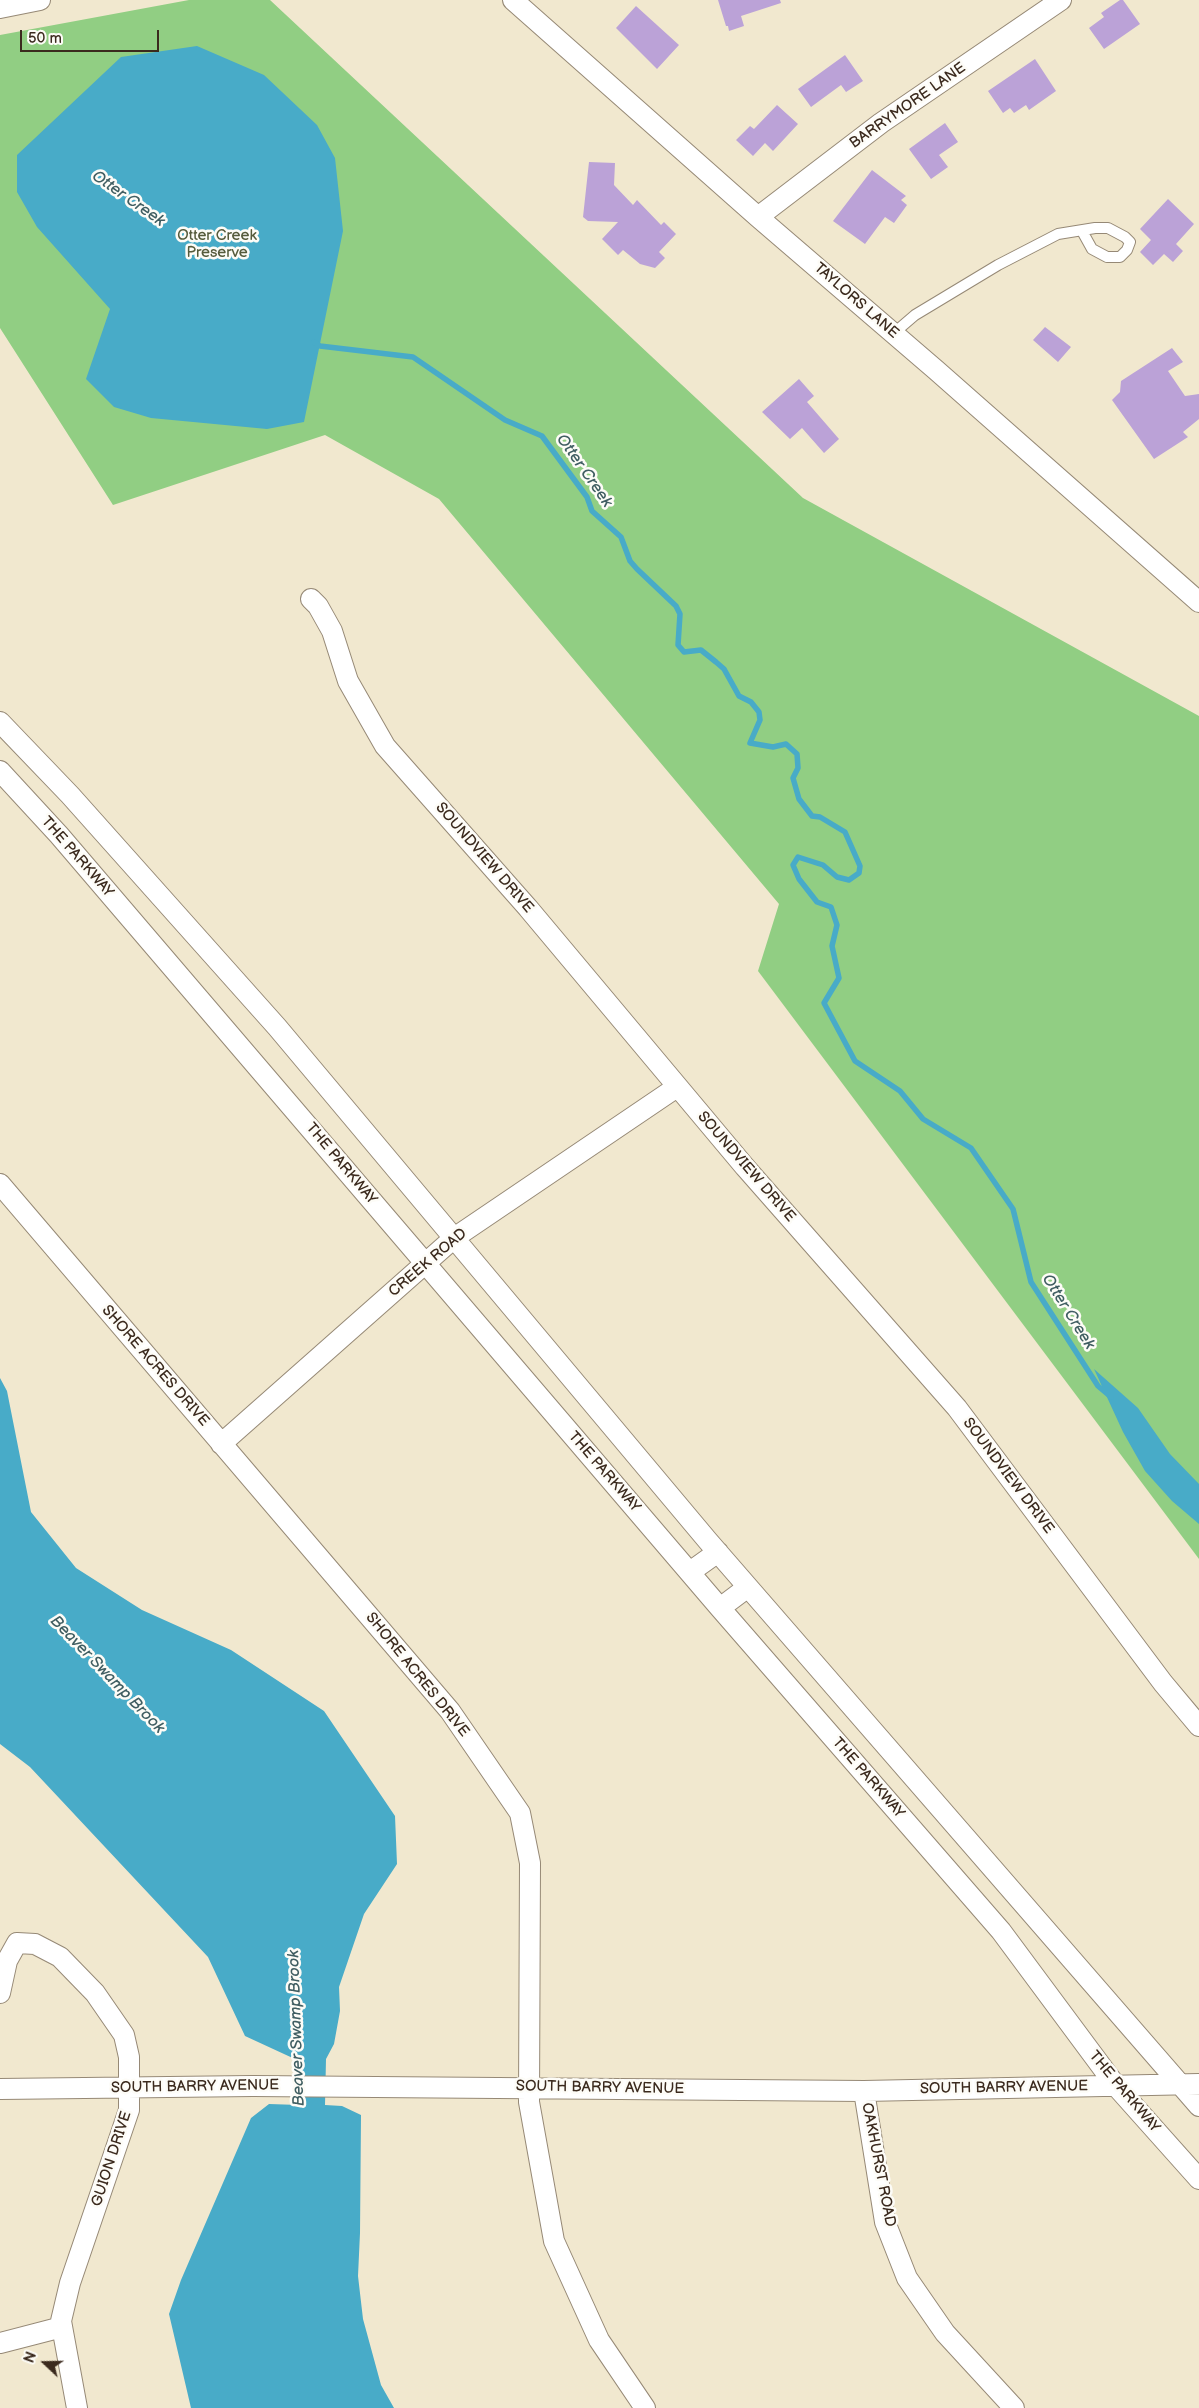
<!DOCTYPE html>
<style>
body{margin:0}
#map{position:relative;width:1199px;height:2408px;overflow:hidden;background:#f1e8cf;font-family:"Balsamiq Sans",sans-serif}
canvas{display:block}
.north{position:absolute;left:20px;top:2338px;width:50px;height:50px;-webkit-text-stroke:4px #fdfcf7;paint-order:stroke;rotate:291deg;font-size:14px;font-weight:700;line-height:20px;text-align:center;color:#3b2a1e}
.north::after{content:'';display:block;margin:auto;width:18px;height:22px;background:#3b2a1e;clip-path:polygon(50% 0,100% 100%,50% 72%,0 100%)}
.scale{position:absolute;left:20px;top:30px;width:139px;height:22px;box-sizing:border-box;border:2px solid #3b2a1e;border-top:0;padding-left:6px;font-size:15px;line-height:18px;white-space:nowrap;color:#3b2a1e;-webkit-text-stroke:4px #fdfcf7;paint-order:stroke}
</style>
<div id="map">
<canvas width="1199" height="2408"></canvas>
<div class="north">N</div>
<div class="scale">50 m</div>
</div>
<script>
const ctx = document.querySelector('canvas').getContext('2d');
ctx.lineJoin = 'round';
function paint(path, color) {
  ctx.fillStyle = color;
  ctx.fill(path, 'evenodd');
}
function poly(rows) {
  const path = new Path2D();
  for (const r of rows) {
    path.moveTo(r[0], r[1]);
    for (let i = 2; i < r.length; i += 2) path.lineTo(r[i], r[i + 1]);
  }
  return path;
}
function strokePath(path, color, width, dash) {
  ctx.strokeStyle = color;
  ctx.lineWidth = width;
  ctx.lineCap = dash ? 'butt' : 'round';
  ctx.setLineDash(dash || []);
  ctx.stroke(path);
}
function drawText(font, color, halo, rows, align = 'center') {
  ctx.font = font + ' "Balsamiq Sans",sans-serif';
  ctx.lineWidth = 5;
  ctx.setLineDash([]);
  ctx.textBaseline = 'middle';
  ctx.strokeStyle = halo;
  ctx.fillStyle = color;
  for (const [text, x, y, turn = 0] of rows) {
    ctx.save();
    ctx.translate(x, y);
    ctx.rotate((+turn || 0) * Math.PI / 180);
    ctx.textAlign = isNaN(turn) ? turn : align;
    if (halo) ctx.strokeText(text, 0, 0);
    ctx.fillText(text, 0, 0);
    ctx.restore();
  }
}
paint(poly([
 [189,0,270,0,803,498,1199,716,1199,1559,758,971,779,904,439,499,325,435,113,505,0,328,0,35]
]), '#91ce83');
paint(poly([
 [197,46,264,75,317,125,335,158,343,231,304,422,267,429,151,418,114,407,86,379,110,309,37,227,17,192,17,155,121,57],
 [1094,1369,1138,1408,1170,1454,1199,1484,1199,1524,1172,1501,1145,1471,1123,1432],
 [0,1378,7,1391,31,1512,76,1568,142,1610,231,1650,324,1711,395,1816,397,1864,364,1914,339,1987,340,2011,334,2044,326,2059,325,2105,342,2106,361,2115,360,2233,358,2276,363,2319,381,2385,394,2408,191,2408,169,2314,181,2280,251,2118,269,2104,299,2105,297,2060,245,2036,208,1957,30,1767,0,1744]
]), '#48abc8');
strokePath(poly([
 [314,342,320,346,413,357,505,420,542,436,587,497,592,511,621,537,630,561,637,569,676,606,680,614,678,645,684,652,701,650,716,662,724,669,739,696,751,702,759,712,760,720,750,743,773,747,786,744,797,754,798,768,793,778,799,799,812,816,820,817,845,832,860,866,859,873,849,880,837,877,823,865,798,857,793,865,799,879,817,902,831,907,837,925,832,946,839,978,824,1003,855,1061,900,1091,923,1119,971,1148,1013,1209,1031,1282,1098,1386,1111,1397]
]), '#48abc8', 5.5);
paint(poly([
 [718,0,780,0,781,3,741,16,744,26,729,31,728,26,726,26],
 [1120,0,1123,0,1140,24,1104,49,1089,28,1104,17,1101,13],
 [636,6,679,45,657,69,616,28],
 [845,55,863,81,846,92,841,85,811,107,798,89],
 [1035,59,1056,91,1029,110,1026,105,1014,113,1010,108,1003,113,988,91],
 [777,105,798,124,773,151,765,143,753,156,736,140,750,126,754,129],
 [945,123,958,142,939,155,948,167,931,179,909,149],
 [589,162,615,163,614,185,633,205,637,200,661,225,664,222,676,234,659,252,665,258,655,268,640,264,623,250,618,255,602,239,618,222,588,221,583,217],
 [872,170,906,196,901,200,907,205,894,223,885,217,865,244,833,221],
 [1168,199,1194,224,1176,244,1183,251,1173,262,1164,254,1153,265,1140,252,1151,240,1140,229],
 [1045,327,1071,347,1058,362,1033,340],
 [1172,348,1183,362,1168,371,1185,396,1199,394,1199,419,1183,432,1188,437,1154,459,1112,400,1120,392,1121,381],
 [799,379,814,396,807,402,839,439,824,453,802,428,790,439,762,412]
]), '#bba2d7');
const lane = poly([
 [894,333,915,315,998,265,1058,234,1095,228,1108,228,1125,237,1130,242,1127,250,1120,257,1107,257,1092,249,1082,231]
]);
const street = poly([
 [513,0,758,217,936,370,1199,602],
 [0,8,40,0],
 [758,217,881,123,1061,0],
 [311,599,318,606,332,631,348,681,385,746,528,908,745,1167,957,1408,1163,1683,1199,1726],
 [0,722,70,795,277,1027,708,1541,1199,2106],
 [0,771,59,835,720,1608,1001,1931,1116,2086,1199,2179],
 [0,1184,450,1711,520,1813,530,1863,529,2102,554,2241,599,2340,645,2408],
 [221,1444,454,1238,677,1087],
 [690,1572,718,1552],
 [720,1608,748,1587],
 [0,1993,7,1961,17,1943,35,1944,60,1957,95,1993,124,2035,129,2057,129,2110,70,2283,61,2321,77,2408],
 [0,2089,253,2086,864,2091,1199,2084],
 [864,2091,885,2222,907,2278,945,2333,1014,2408],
 [0,2343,62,2327]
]);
strokePath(lane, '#968976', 12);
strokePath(street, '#968976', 22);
strokePath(lane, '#fff', 10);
strokePath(street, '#fff', 20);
drawText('15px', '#3b2a1e', '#fdfcf7', [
 ["BARRYMORE LANE",908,106,-35],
 ["TAYLORS LANE",856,301,41],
 ["THE PARKWAY",77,857,49],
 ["SOUNDVIEW DRIVE",484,858,49],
 ["THE PARKWAY",341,1164,50],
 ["SOUNDVIEW DRIVE",746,1167,49],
 ["CREEK ROAD",428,1263,-40],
 ["SHORE ACRES DRIVE",155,1366,49],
 ["THE PARKWAY",604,1472,49],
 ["SOUNDVIEW DRIVE",1008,1476,53],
 ["SHORE ACRES DRIVE",417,1675,51],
 ["THE PARKWAY",868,1778,49],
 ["SOUTH BARRY AVENUE",195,2087,-1],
 ["SOUTH BARRY AVENUE",600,2088,1],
 ["SOUTH BARRY AVENUE",1004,2088,-1],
 ["THE PARKWAY",1124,2092,50],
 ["GUION DRIVE",112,2159,-72],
 ["OAKHURST ROAD",878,2165,79]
]);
drawText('15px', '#555b3c', '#fdfcf7', [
 ["Otter Creek",217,236],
 ["Preserve",217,253]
]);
drawText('italic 16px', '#405e62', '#fdfcf7', [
 ["Otter Creek",128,199,35],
 ["Otter Creek",584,471,55],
 ["Otter Creek",1068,1312,58],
 ["Beaver Swamp Brook",107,1675,46],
 ["Beaver Swamp Brook",297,2028,-92]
]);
</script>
